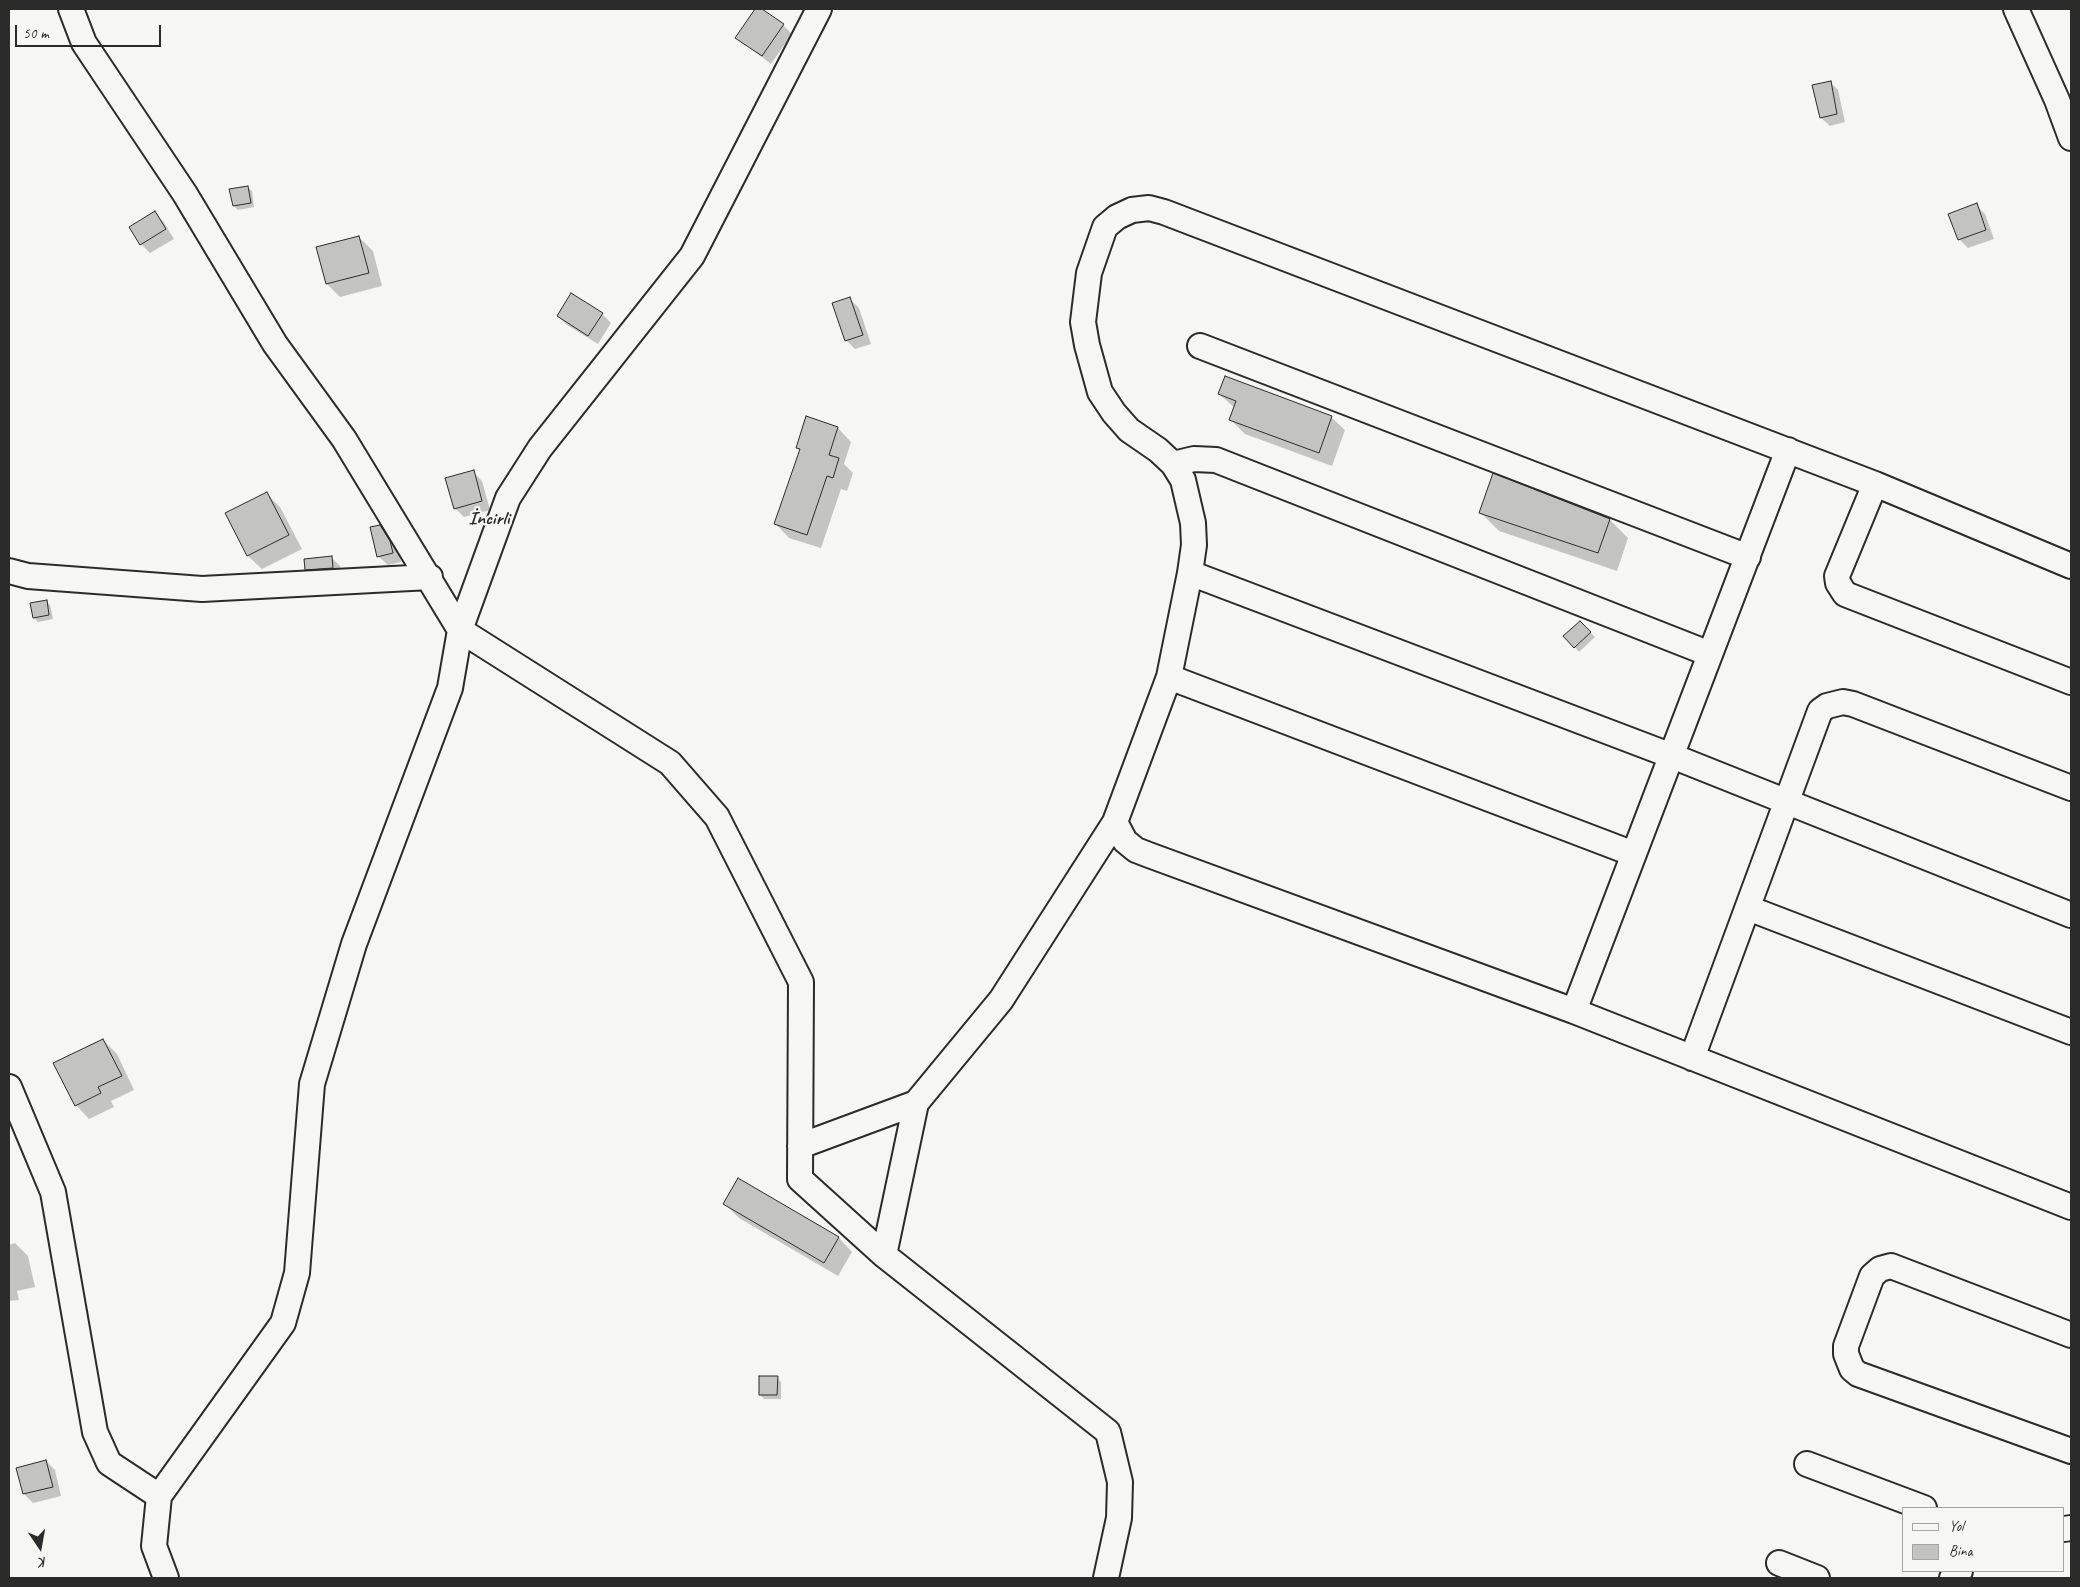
<!DOCTYPE html>
<meta charset="utf-8">
<style>
body{margin:0}
#map{position:relative;width:2080px;height:1587px;overflow:hidden;background:#f6f6f2;font-family:Caveat,sans-serif}
canvas{display:block}
.frame{position:absolute;inset:0;border:10px solid #2b2b2b;pointer-events:none}
.legend{position:absolute;left:1902px;top:1507px;width:162px;height:65px;box-sizing:border-box;background:#f6f6f2;border:1px solid #a5a5a2;margin:0;padding:6px 9px;list-style:none;font-size:15px;color:#2b2b2b}
.legend li{display:flex;align-items:center;gap:10px;height:25px}
.legend b{width:25px;border:1px solid #a5a5a2}
.north{position:absolute;left:15px;top:1522px;width:50px;height:50px;-webkit-text-stroke:4px #f6f6f2;paint-order:stroke;rotate:168deg;font-size:14px;font-weight:700;line-height:20px;text-align:center;color:#2b2b2b}
.north::after{content:'';display:block;margin:auto;width:18px;height:22px;background:#2b2b2b;clip-path:polygon(50% 0,100% 100%,50% 72%,0 100%)}
.scale{position:absolute;left:15px;top:25px;width:146px;height:22px;box-sizing:border-box;border:2px solid #2b2b2b;border-top:0;padding-left:6px;font-size:15px;line-height:18px;white-space:nowrap;color:#2b2b2b;-webkit-text-stroke:4px #f6f6f2;paint-order:stroke}
</style>
<div id="map">
<canvas width="2080" height="1587"></canvas>
<div class="frame"></div>
<ul class="legend">
<li><b style="height:6px;background:#f6f6f2"></b>Yol</li>
<li><b style="height:14px;background:#c3c3c0"></b>Bina</li>
</ul>
<div class="north">K</div>
<div class="scale">50 m</div>
</div>
<script>
const ctx = document.querySelector('canvas').getContext('2d');
ctx.lineJoin = 'round';
function paint(path, color) {
  ctx.fillStyle = color;
  ctx.fill(path, 'evenodd');
}
function poly(rows) {
  const path = new Path2D();
  for (const r of rows) {
    path.moveTo(r[0], r[1]);
    for (let i = 2; i < r.length; i += 2) path.lineTo(r[i], r[i + 1]);
  }
  return path;
}
function strokePath(path, color, width, dash) {
  ctx.strokeStyle = color;
  ctx.lineWidth = width;
  ctx.lineCap = dash ? 'butt' : 'round';
  ctx.setLineDash(dash || []);
  ctx.stroke(path);
}
function drawText(font, color, halo, rows, align = 'center') {
  ctx.font = font + ' Caveat,sans-serif';
  ctx.lineWidth = 4.5;
  ctx.setLineDash([]);
  ctx.textBaseline = 'middle';
  ctx.strokeStyle = halo;
  ctx.fillStyle = color;
  for (const [text, x, y, turn = 0] of rows) {
    ctx.save();
    ctx.translate(x, y);
    ctx.rotate((+turn || 0) * Math.PI / 180);
    ctx.textAlign = isNaN(turn) ? turn : align;
    if (halo) ctx.strokeText(text, 0, 0);
    ctx.fillText(text, 0, 0);
    ctx.restore();
  }
}
paint(poly([
 [757,9,783,25,792,34,771,64,737,38],
 [1830,82,1838,90,1845,122,1830,126,1821,118],
 [247,187,252,191,254,207,238,210,234,206],
 [1976,205,1985,214,1994,239,1968,248,1959,239],
 [154,212,163,221,174,239,150,253,141,244,131,227],
 [359,237,373,251,382,286,340,297,327,284],
 [850,299,859,308,871,344,855,349,846,340],
 [602,314,611,323,598,344,567,325,558,316],
 [1219,394,1331,417,1345,430,1332,466,1245,434,1231,420,1235,408],
 [807,418,838,428,851,442,844,464,853,473,847,491,841,489,821,548,789,538,776,524,800,451,797,448],
 [473,472,482,481,490,510,464,517,455,508],
 [266,493,280,507,302,549,262,569,248,556],
 [1480,512,1610,520,1628,538,1617,571,1499,531],
 [379,526,389,535,399,551,401,562,388,565,378,556],
 [331,557,340,566,342,577,316,578,306,569],
 [46,601,50,605,53,619,38,622,34,618],
 [1580,622,1595,637,1579,652,1565,636],
 [103,1040,117,1054,134,1090,111,1101,114,1107,89,1119,76,1105],
 [739,1180,839,1238,852,1252,838,1276,739,1218,725,1204],
 [15,1243,28,1256,35,1287,17,1291,19,1300,9,1301,9,1245],
 [777,1378,781,1382,781,1399,764,1399,760,1395],
 [46,1461,55,1470,61,1496,33,1503,24,1494,17,1469]
]), '#0003');
const building = poly([
 [755,9,762,9,784,24,762,56,735,38,755,9],
 [1831,81,1837,114,1820,118,1812,85,1831,81],
 [248,186,251,203,233,206,229,189,248,186],
 [1977,203,1986,230,1958,240,1948,214,1977,203],
 [155,211,166,229,140,245,129,227,155,211],
 [359,236,369,273,326,284,316,247,359,236],
 [571,293,603,313,588,336,557,316,571,293],
 [850,297,863,335,845,341,832,303,850,297],
 [1225,376,1332,416,1319,453,1229,420,1236,401,1218,394,1225,376],
 [806,416,838,427,829,455,839,458,833,478,827,476,807,535,774,524,800,449,796,448,806,416],
 [474,470,482,501,454,509,445,478,474,470],
 [1493,473,1610,519,1598,553,1479,513,1493,473],
 [267,492,289,535,247,556,225,513,267,492],
 [380,525,390,541,393,553,377,557,370,527,380,525],
 [332,556,333,568,305,570,304,559,332,556],
 [47,600,49,615,33,618,30,603,47,600],
 [1580,621,1591,632,1574,648,1563,636,1580,621],
 [103,1039,122,1076,98,1087,101,1093,75,1106,53,1063,103,1039],
 [738,1178,839,1237,824,1263,723,1204,738,1178],
 [759,1376,778,1376,777,1395,759,1395,759,1376],
 [46,1460,53,1487,23,1494,16,1468,46,1460]
]);
paint(building, '#c3c3c0');
strokePath(building, '#2b2b2b', 1);
const minor = poly([
 [71,9,84,43,185,194,275,344,344,439,460,630,450,688,354,944,312,1084,297,1273,283,1323,159,1496,154,1546,166,1578],
 [819,9,692,256,540,448,508,498,460,630,670,763,717,817,801,982,800,1179,884,1255,1108,1432,1120,1482,1119,1518,1106,1578],
 [2016,9,2057,100,2071,138],
 [1200,346,1748,557],
 [1173,464,1194,459,1216,460,1710,654],
 [1875,484,1837,576,1838,583,1845,594,2071,682],
 [2071,566,1875,484,1164,212,1149,208,1132,210,1117,217,1105,227,1089,273,1083,322,1087,345,1100,392,1114,413,1129,430,1158,450,1173,464,1183,480,1193,523,1194,545,1190,573,1169,677,1115,822,1125,841,1136,850,1149,855,1574,1011,2071,1207],
 [9,571,28,576,202,589,430,577],
 [1190,573,1672,756,2071,915],
 [1169,677,1634,854],
 [1748,908,2071,1032],
 [1574,1011,1788,450],
 [1692,1058,1820,711,1827,706,1843,702,1853,704,2071,788],
 [9,1087,53,1192,95,1432,109,1463,159,1496],
 [916,1103,1001,1000,1115,822],
 [800,1146,916,1103,884,1255],
 [2071,1335,1891,1266,1880,1269,1872,1276,1846,1346,1846,1354,1852,1369,1858,1374,2071,1451],
 [1807,1464,1924,1508],
 [2064,1529,2071,1528],
 [1779,1563,1817,1578],
 [1952,1578,1960,1571]
]);
strokePath(minor, '#2b2b2b', 28);
strokePath(minor, '#f6f6f2', 24);
drawText('bold 19px', '#2b2b2b', '#f6f6f2', [
 ["İncirli",489,519]
]);
</script>
